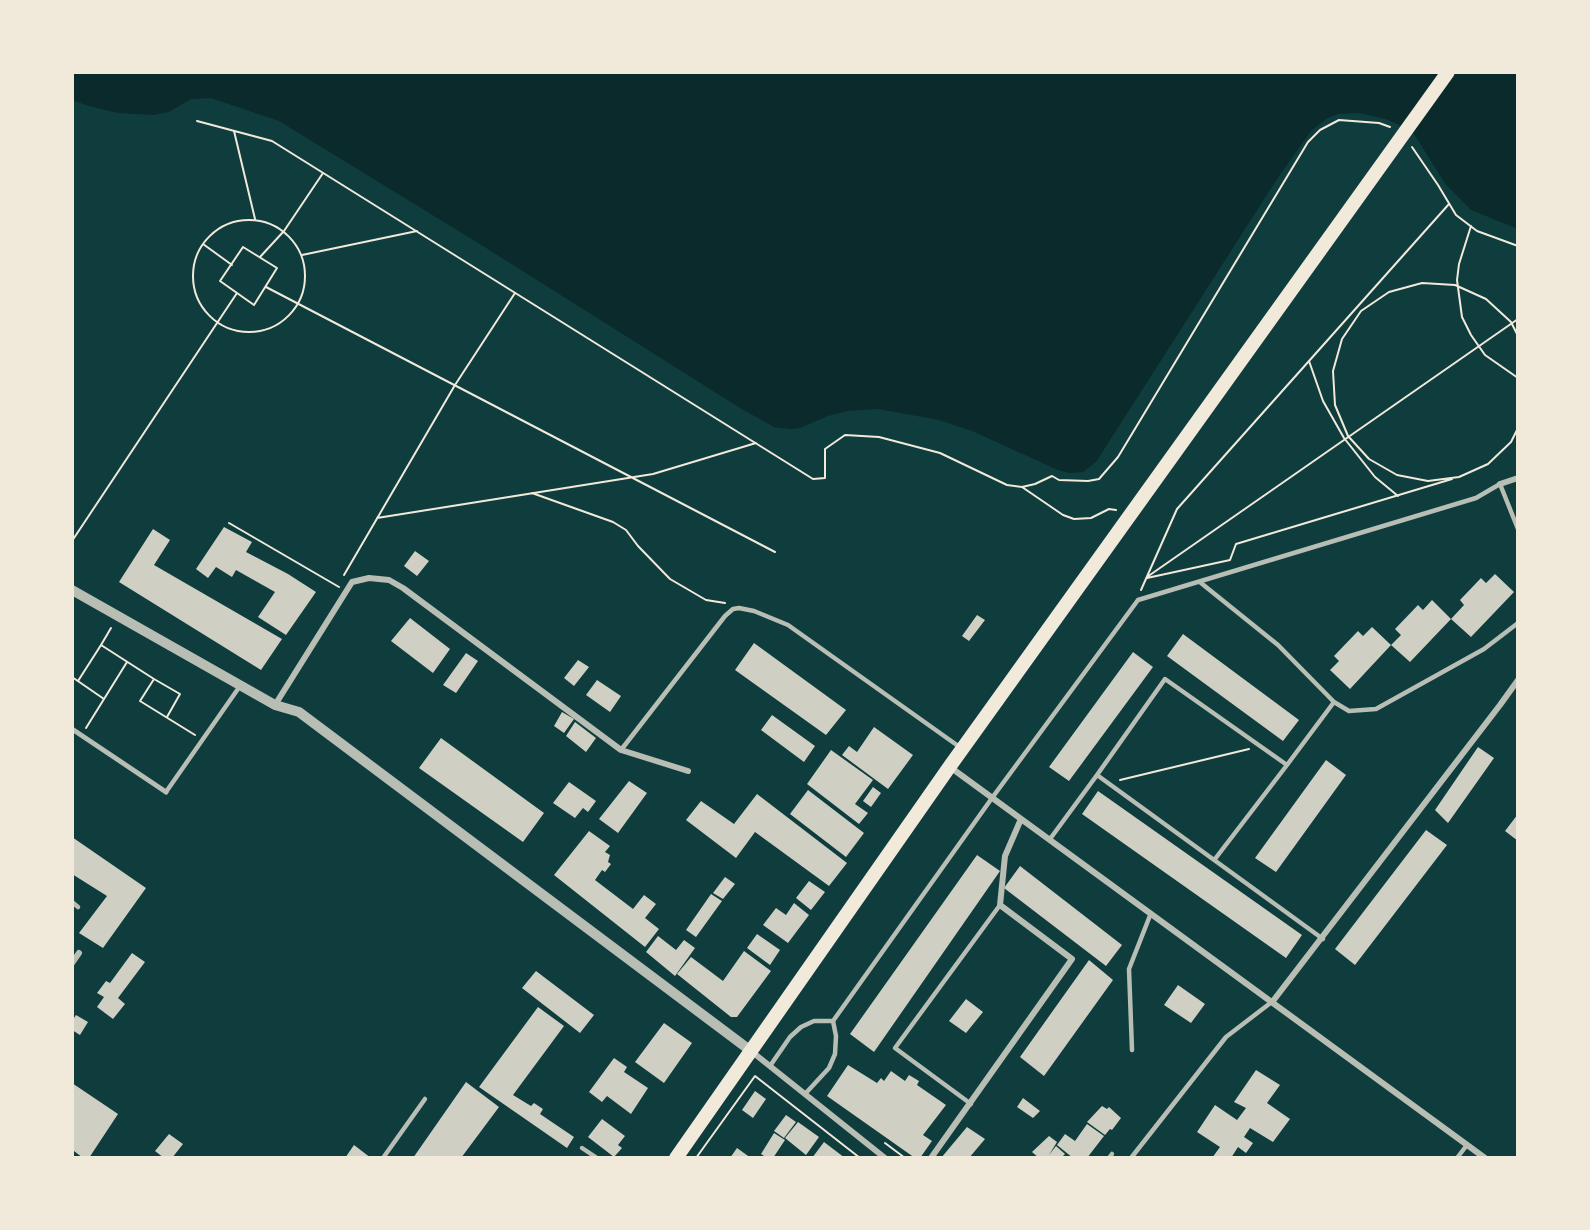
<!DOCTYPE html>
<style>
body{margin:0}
#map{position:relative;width:1590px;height:1230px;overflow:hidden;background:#0f3d3e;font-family:"Alegreya Sans",sans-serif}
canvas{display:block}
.frame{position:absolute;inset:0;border:74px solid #f1e9da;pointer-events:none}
</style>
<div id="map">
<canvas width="1590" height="1230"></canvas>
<div class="frame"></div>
</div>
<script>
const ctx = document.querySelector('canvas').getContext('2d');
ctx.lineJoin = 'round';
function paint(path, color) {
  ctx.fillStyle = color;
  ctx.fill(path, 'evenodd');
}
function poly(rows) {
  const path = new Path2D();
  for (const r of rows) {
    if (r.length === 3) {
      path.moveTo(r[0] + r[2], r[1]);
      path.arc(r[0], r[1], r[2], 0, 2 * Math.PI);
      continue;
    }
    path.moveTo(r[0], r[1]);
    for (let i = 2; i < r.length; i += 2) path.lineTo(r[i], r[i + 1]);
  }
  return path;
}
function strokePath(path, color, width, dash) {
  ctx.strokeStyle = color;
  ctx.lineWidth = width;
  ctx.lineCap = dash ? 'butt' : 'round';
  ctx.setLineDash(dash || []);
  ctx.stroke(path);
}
paint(poly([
 [72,72,1518,72,1518,229,1471,210,1446,185,1414,134,1399,125,1386,119,1359,113,1337,114,1326,119,1311,131,1277,179,1096,462,1083,472,1070,473,1058,470,972,431,939,420,878,409,848,411,828,416,800,428,790,429,774,427,740,408,483,246,279,121,211,98,191,99,169,112,153,115,118,113,89,106,72,100]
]), '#0a2a2b');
paint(poly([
 [224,527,252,542,246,552,288,574,316,592,286,635,258,617,275,592,236,570,232,577,216,567,208,578,196,569],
 [153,529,170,540,154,565,282,639,261,670,119,582],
 [415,551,429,561,417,576,404,566],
 [1495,574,1514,592,1471,637,1451,619,1464,605,1460,600,1481,578,1486,583],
 [1432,600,1451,619,1410,662,1391,645,1401,635,1395,629,1418,605,1423,610],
 [977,615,985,620,969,641,962,636],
 [410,618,450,649,433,673,391,641],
 [1372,627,1391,645,1350,689,1330,670,1339,661,1334,656,1358,631,1363,636],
 [1183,634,1299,720,1283,741,1167,656],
 [754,643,846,710,826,735,735,670],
 [1133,652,1153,667,1069,781,1049,767],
 [466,653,478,661,456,693,443,685],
 [578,660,589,667,574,686,564,678],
 [597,680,621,696,610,712,586,695],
 [562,712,574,719,564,733,554,726],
 [772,715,815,746,804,762,761,730],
 [575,722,596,738,586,752,566,736],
 [874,727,913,755,888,789,842,755,849,746,857,752],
 [441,738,544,813,523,842,419,768],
 [1478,747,1494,758,1448,823,1435,810],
 [831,750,873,780,855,804,868,813,859,824,807,784],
 [1326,760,1346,775,1276,872,1255,858],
 [629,781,647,793,618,833,599,819],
 [569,782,596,801,588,812,583,808,575,818,553,803],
 [873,787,881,793,871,807,863,801],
 [808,790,864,833,846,857,790,814],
 [1098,791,1302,935,1286,958,1082,814],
 [757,794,847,863,829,886,755,832,736,858,686,820,701,801,734,824],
 [1518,814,1518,841,1505,831],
 [1426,830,1447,845,1355,965,1335,949],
 [589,831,610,846,605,852,610,855,608,862,611,864,605,872,602,870,595,880,633,909,644,895,656,904,645,918,659,929,645,947,554,875],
 [72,837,146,888,103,948,79,933,107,896,72,874],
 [977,855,1000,871,874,1052,850,1034],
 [1020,866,1122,945,1106,966,1004,888],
 [725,877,735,884,723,899,713,893],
 [809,881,825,892,811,910,796,898],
 [711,894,722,901,696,937,686,930],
 [794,903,809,915,788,943,763,925,776,908,786,915],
 [757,934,780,950,770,965,747,948],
 [658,936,676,950,684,940,695,948,675,976,646,952],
 [744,951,771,971,737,1017,731,1017,677,974,691,957,723,981],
 [132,953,145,962,118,998,125,1004,113,1019,97,1007,104,997,97,993,106,981,110,983],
 [1089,960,1113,980,1044,1076,1020,1057],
 [536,971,594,1015,580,1033,522,988],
 [1178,985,1205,1004,1191,1023,1164,1005],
 [966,999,983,1012,966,1033,949,1021],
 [538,1007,564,1026,513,1095,531,1106,534,1103,543,1109,540,1114,574,1137,567,1148,479,1087],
 [76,1015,88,1022,80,1035,72,1030,72,1021],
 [664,1023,692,1043,664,1083,635,1062],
 [614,1058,627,1067,624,1072,648,1088,631,1114,607,1096,602,1102,589,1092],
 [848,1065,877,1083,881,1078,884,1081,891,1071,905,1081,909,1075,919,1081,917,1085,946,1105,923,1135,932,1141,920,1158,915,1158,827,1096],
 [1256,1070,1280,1085,1267,1103,1290,1119,1273,1142,1250,1128,1244,1137,1253,1143,1246,1153,1238,1147,1231,1158,1212,1158,1220,1147,1197,1132,1215,1105,1237,1120,1246,1108,1234,1102],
 [466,1082,499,1107,461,1158,413,1158],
 [72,1083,118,1114,89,1158,83,1158,74,1151,72,1153],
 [755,1091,766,1099,753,1118,742,1110],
 [1023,1098,1040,1111,1033,1118,1017,1107],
 [1102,1106,1107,1109,1109,1107,1121,1118,1112,1130,1110,1129,1105,1135,1087,1122],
 [786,1115,796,1122,784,1138,774,1131],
 [602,1119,625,1136,618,1145,622,1148,614,1157,588,1137],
 [798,1122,819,1137,806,1155,785,1138],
 [1087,1124,1104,1136,1087,1158,1073,1158,1057,1145,1065,1134,1075,1141],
 [967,1127,985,1139,969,1158,941,1158],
 [774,1133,785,1140,773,1158,767,1158,761,1154],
 [169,1134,183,1144,172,1158,164,1158,155,1151],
 [1049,1136,1057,1142,1049,1155,1056,1146,1065,1154,1061,1158,1039,1158,1032,1152],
 [824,1142,845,1158,812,1158],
 [354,1145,371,1158,345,1158],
 [737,1148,751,1158,730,1158]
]), '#cfcfc3');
strokePath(poly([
 [197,121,272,141,813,479,825,478,825,449,845,435,879,437,940,453,1007,485,1022,487,1035,484,1052,476,1059,480,1088,481,1099,479,1118,457,1308,142,1320,130,1339,120,1379,123,1390,127],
 [234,131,255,219],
 [1412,147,1438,185,1456,215,1477,231,1518,246],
 [249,276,56],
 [1471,226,1459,264,1457,280,1462,317,1471,335,1485,355,1518,378],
 [203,244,232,265],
 [243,247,277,268,254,305,220,281,243,247],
 [302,255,417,231],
 [260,257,284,231,323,173],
 [266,287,775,552],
 [1518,336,1511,322,1486,299,1455,285,1422,283,1389,292,1361,311,1342,339,1333,371,1335,405,1348,436,1369,459,1397,475,1428,481,1459,477,1488,464,1511,442,1518,428],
 [1309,361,1323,401,1344,438,1375,477,1398,496],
 [1022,487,1063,515,1074,519,1091,518,1109,509,1116,510],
 [532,493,613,522,626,530,638,546,670,579,706,600,725,603],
 [377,518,653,474,756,443],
 [229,523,339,587],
 [72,541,237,293],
 [344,575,455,385,515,293],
 [1147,577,1518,319],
 [1147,578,1230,560,1236,544,1452,479],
 [1141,590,1177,509,1449,204],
 [111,628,101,645,154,679,140,701,195,735],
 [72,677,104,699],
 [154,679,180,694,167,717],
 [78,681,101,645],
 [86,728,127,662],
 [1120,780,1249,749],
 [885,1143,905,1158],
 [696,1158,755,1076,860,1158]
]), '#f1e9da', 2);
strokePath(poly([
 [1334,702,1349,711,1376,709,1484,649,1518,623],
 [621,750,725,616,733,609,739,608,754,611,788,625,961,748],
 [1097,775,1165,679,1287,765,1334,702,1278,645,1201,583],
 [166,792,240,686],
 [1050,839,1097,775,1323,939],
 [1215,859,1287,765],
 [72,902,78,907],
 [1132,1050,1129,969,1151,913],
 [770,1066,790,1037,801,1027,814,1021,833,1021],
 [805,1094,829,1068,835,1054,836,1036,833,1021,992,798,1138,600,1476,498,1500,484,1518,529],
 [971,1104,895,1048,1000,905],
 [582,1148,597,1158],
 [383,1158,425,1099],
 [1109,1158,1112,1154],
 [1131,1158,1226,1037,1273,1001],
 [1457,1158,1467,1145]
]), '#b8beb3', 4.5);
strokePath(poly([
 [72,729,166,792]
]), '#b8beb3', 5);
strokePath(poly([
 [1500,484,1518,478],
 [275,705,352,582,369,578,389,580,403,588,621,750,688,771],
 [950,767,1485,1158],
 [72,963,79,953],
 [1273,1001,1500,705,1518,680],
 [751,1051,885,1158],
 [931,1158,1072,959,1000,905,1005,856,1021,819]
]), '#b8beb3', 6);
strokePath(poly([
 [72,590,275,705,299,712,751,1051]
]), '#b8beb3', 10);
strokePath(poly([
 [676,1158,950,766,1448,72]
]), '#f1e9da', 14);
</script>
